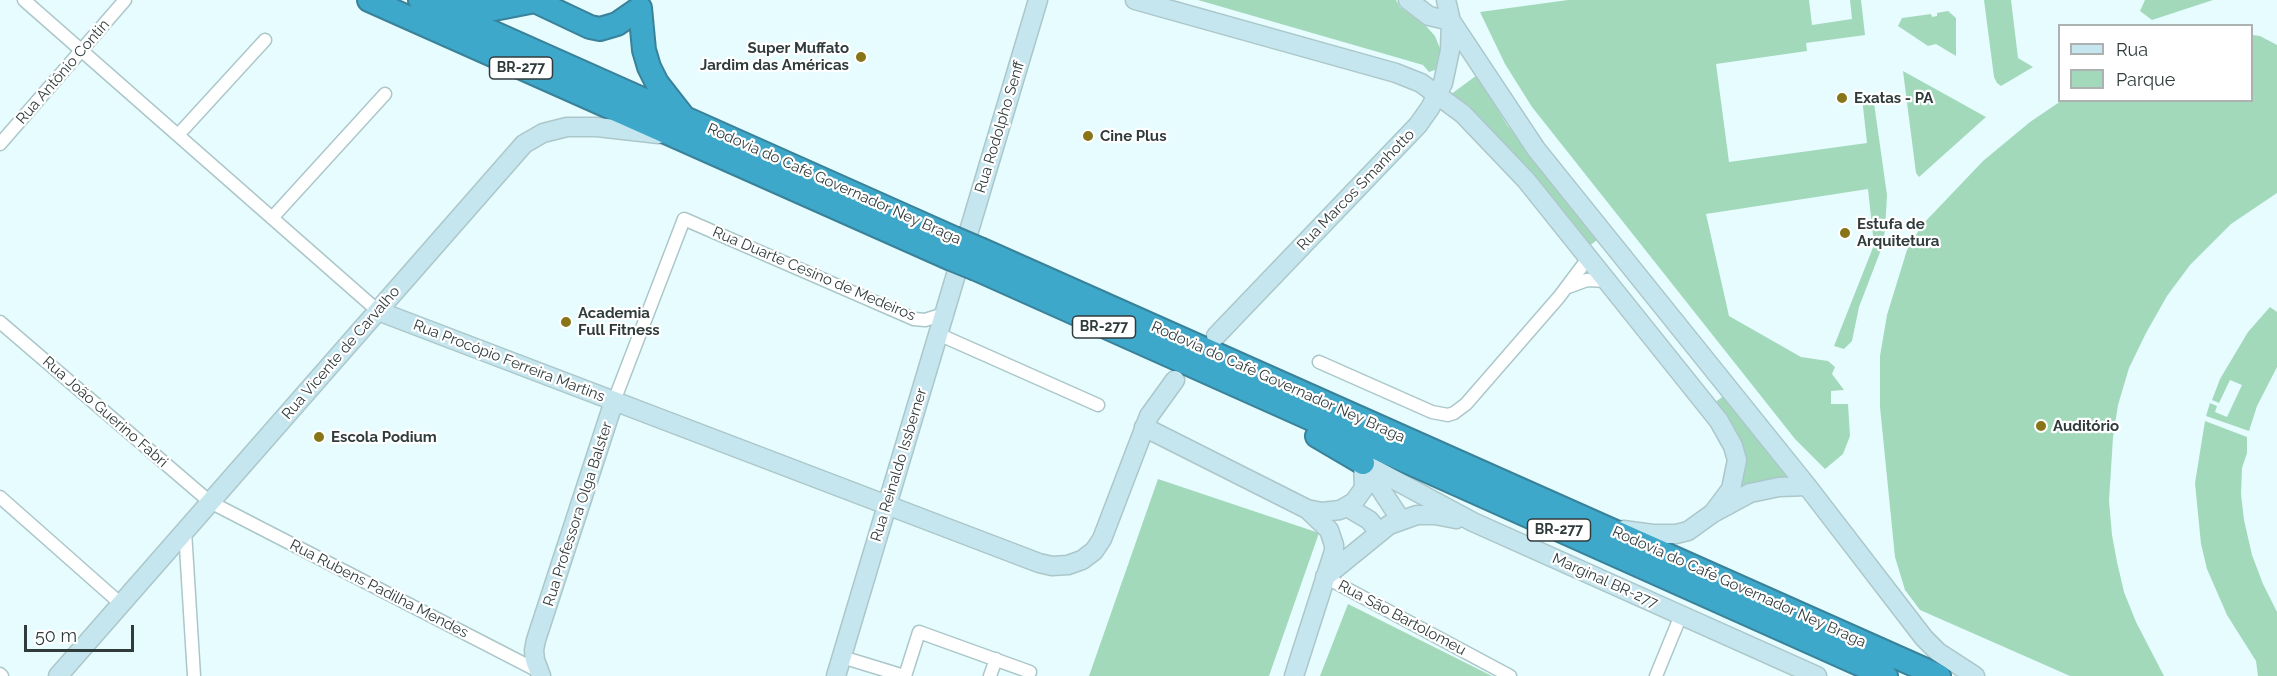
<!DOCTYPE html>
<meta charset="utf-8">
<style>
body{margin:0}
#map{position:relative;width:2277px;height:676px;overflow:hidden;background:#e6fcfe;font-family:Raleway,sans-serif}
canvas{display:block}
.legend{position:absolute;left:2058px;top:24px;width:195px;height:78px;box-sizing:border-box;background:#fff;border:2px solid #acb1b1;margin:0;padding:8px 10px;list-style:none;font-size:18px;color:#303b3c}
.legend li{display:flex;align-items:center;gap:12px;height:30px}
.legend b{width:30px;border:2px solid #acb1b1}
.scale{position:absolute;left:24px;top:625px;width:110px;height:27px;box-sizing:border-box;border:3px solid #303b3c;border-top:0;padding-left:8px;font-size:18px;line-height:21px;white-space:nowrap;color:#303b3c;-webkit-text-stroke:4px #fff;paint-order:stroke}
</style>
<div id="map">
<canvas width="2277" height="676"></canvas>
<ul class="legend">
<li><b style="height:8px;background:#c5e5ef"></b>Rua</li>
<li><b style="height:16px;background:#a3d9bb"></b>Parque</li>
</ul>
<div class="scale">50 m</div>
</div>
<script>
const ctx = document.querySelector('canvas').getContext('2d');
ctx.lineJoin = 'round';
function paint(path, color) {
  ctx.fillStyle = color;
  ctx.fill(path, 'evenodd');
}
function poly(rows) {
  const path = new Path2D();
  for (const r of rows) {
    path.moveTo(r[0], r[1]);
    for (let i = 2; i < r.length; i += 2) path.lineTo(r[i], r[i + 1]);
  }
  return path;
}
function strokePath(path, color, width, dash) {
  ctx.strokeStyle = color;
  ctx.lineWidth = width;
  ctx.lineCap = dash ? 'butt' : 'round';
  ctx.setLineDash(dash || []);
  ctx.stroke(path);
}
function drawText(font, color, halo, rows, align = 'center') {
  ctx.font = font + ' Raleway,sans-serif';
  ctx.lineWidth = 4.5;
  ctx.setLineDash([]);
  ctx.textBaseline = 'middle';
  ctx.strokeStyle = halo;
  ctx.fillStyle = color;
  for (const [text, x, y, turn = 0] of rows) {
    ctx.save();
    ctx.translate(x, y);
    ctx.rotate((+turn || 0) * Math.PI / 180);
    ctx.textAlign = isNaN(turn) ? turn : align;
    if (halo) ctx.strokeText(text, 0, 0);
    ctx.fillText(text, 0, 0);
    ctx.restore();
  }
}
paint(poly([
 [1198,0,1396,0,1400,7,1426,26,1435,36,1441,51,1440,62,1435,70,1429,72,1423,65],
 [1568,0,1809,0,1812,25,1852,19,1850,0,1861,0,1865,35,1806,43,1807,51,1716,64,1729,162,1867,143,1862,98,1873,96,1887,195,1885,230,1882,247,1859,307,1852,341,1844,349,1834,346,1874,245,1868,189,1706,214,1729,316,1801,357,1828,361,1835,367,1832,374,1844,390,1831,391,1831,404,1848,404,1850,436,1843,454,1825,469,1795,439,1532,107,1505,64,1480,12],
 [1984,0,2011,0,2018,58,2033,67,2001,86,1997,83,1994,77],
 [2145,0,2213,0,2152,20,2140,11],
 [1948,11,1956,18,1956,56,1936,44,1928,46,1898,26,1902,18,1931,14,1932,17,1937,16,1937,13],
 [2252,35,2260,36,2277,45,2277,193,2231,224,2190,265,2167,296,2146,333,2129,368,2118,405,2113,437,2109,501,2112,535,2117,562,2124,592,2136,622,2164,676,2070,676,1920,610,1905,590,1895,557,1880,407,1880,356,1887,315,1907,250,1922,225,1983,161,2030,122,2061,101,2252,100],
 [1903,71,1986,117,1919,177,1916,173],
 [1477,75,1507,125,1597,240,1588,247,1450,95],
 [2270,307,2277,312,2277,367,2257,406,2249,431,2206,416,2210,403,2217,406,2215,412,2227,417,2242,385,2230,380,2219,403,2212,400,2220,379,2248,332],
 [1730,391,1807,486,1738,499,1735,475,1709,407],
 [2205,421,2247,437,2247,453,2242,468,2241,494,2244,520,2252,555,2263,584,2277,612,2277,676,2258,676,2256,661,2227,615,2207,569,2201,544,2195,483],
 [1158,479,1319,533,1269,676,1089,676],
 [1348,604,1492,676,1320,676]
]), '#a3d9bb');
const street = poly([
 [24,0,378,311],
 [178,135,265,40],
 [0,144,125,0],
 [272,218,385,94],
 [1568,287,1587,280,1608,281],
 [0,322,210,502,542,673],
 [938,334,1098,405],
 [1319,362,1432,412,1448,415,1454,413,1466,404,1559,297,1589,257],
 [614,401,684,219,914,319,925,320,944,314],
 [0,497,121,604],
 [185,531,194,676],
 [1325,577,1510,676],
 [842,657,904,676],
 [0,674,2,676],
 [905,676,919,632,1030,672],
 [990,676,996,659],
 [1656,676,1681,615]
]);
const secondary = poly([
 [1135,0,1396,73,1421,83,1463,114,1526,180,1719,421,1733,446,1737,460,1731,489,1713,513],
 [1408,0,1429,16,1451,21],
 [1446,0,1451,21,1536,149,1807,486,1924,638,1938,652,1975,676],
 [378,311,1039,563,1052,566,1068,565,1082,560,1094,551,1102,539,1149,416,1175,380],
 [1216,336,1418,125,1430,108,1443,83,1450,50,1451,21],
 [1144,427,1307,509,1329,530,1334,545,1334,551,1294,676],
 [1363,463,1473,522,1817,676],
 [1366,467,1401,520],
 [1347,507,1369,520,1379,532],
 [1307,509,1322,512,1340,510,1354,502,1364,488,1363,463],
 [1623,530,1653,534,1676,534,1688,531,1713,513,1750,493,1779,487,1807,486],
 [1325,577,1389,525,1417,515,1435,515,1456,519],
 [58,676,524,144,543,133,567,127,597,127,659,134],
 [541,676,535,660,534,650,536,640,614,401],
 [836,676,1038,0]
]);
const highway = poly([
 [369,0,949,258],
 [420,0,954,238],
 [448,4,494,9,535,1,590,27,600,29,617,24,640,8],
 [640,8,644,50,649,67,657,83,682,115],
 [982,250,1939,676],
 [976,269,1886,676],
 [1317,436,1363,463]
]);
strokePath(street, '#acc7c9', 15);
strokePath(secondary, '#acc7c9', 21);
strokePath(highway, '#398299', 26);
strokePath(street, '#fff', 12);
strokePath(secondary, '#c5e5ef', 18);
strokePath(highway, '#3ea8cb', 22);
const highwayBridge = poly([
 [954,238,982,250],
 [949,258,976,269]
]);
strokePath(highwayBridge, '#398299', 26, []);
strokePath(highwayBridge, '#3ea8cb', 22);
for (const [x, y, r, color] of [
 [861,57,6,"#887518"],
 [1842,98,6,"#887518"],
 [1088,136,6,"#887518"],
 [1845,233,6,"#887518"],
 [566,322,6,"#887518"],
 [2041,426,6,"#887518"],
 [319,437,6,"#887518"]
]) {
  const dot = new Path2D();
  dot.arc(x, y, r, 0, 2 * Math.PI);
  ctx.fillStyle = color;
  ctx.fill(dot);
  strokePath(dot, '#fff', 2);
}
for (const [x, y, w] of [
 [521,68,63],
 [1104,327,63],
 [1559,530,63]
]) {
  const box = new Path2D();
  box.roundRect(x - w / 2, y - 11, w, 22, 4.5);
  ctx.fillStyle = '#fff';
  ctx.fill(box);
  strokePath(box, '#303b3c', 1.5);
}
drawText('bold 14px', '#303b3c', null, [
 ["BR-277",521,68],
 ["BR-277",1104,327],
 ["BR-277",1559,530]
]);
drawText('bold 15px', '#303b3c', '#fff', [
 ["Super Muffato",849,48,"right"],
 ["Jardim das Américas",849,65,"right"],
 ["Exatas - PA",1854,98],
 ["Cine Plus",1100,136],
 ["Estufa de",1857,224],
 ["Arquitetura",1857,241],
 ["Academia",578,313],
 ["Full Fitness",578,330],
 ["Auditório",2053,426],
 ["Escola Podium",331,437]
], 'left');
drawText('15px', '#303b3c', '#fff', [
 ["Rua Antônio Contin",63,72,-49],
 ["Rua Rodolpho Senff",1000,127,-73],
 ["Rodovia do Café Governador Ney Braga",834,184,24],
 ["Rua Marcos Smanhotto",1356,190,-46],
 ["Rua Duarte Cesino de Medeiros",814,274,23],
 ["Rua Vicente de Carvalho",341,353,-49],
 ["Rua Procópio Ferreira Martins",509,361,21],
 ["Rodovia do Café Governador Ney Braga",1278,382,24],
 ["Rua João Guerino Fabri",105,412,41],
 ["Rua Reinaldo Issberner",899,465,-73],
 ["Rua Professora Olga Balster",578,514,-72],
 ["Marginal BR-277",1605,581,24],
 ["Rodovia do Café Governador Ney Braga",1739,587,24],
 ["Rua Rubens Padilha Mendes",379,589,27],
 ["Rua São Bartolomeu",1402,618,28]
]);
</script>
